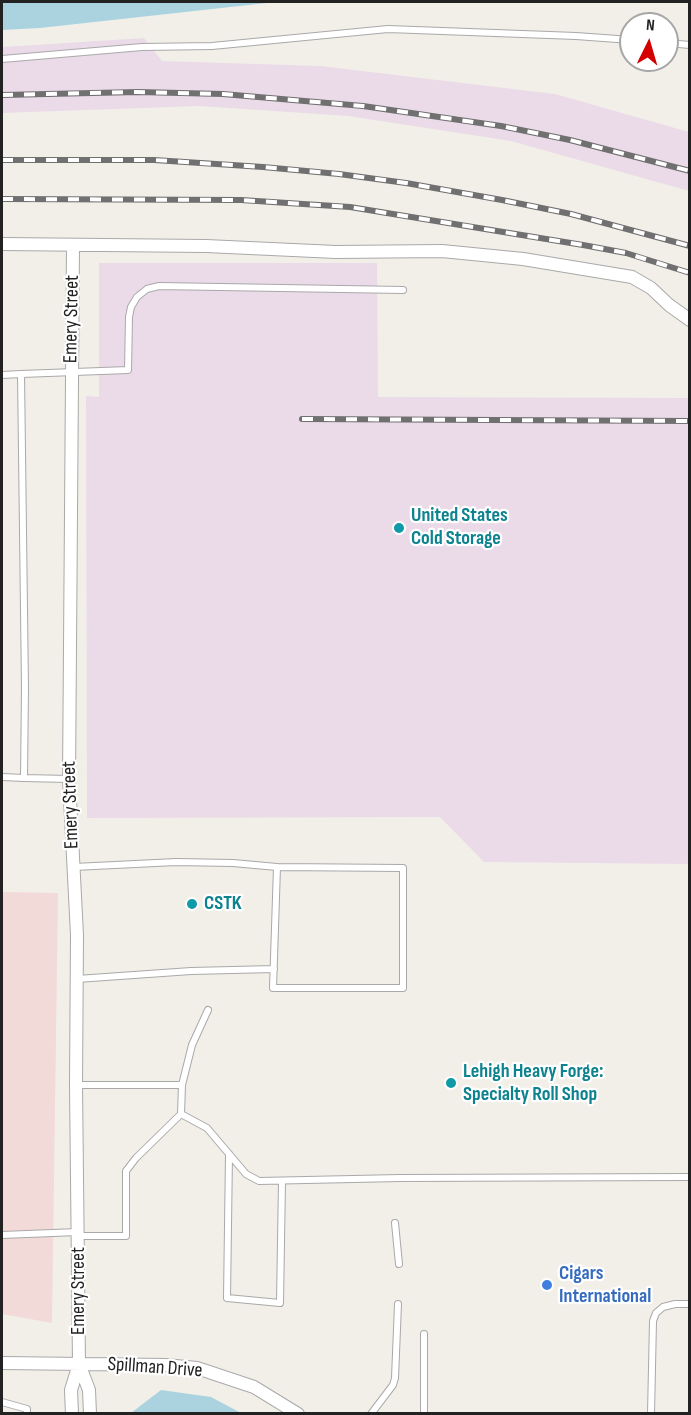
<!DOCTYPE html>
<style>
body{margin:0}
#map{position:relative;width:691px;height:1415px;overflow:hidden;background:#f2efe9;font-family:"Sofia Sans Condensed",sans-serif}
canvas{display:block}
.frame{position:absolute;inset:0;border:3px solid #222;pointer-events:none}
.north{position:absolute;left:619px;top:12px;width:60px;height:60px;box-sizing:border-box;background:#fff;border:2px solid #a7a7a7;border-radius:50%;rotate:5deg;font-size:16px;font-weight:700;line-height:24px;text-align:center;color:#222}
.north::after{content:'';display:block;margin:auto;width:21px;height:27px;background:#d40000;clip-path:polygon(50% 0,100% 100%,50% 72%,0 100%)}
</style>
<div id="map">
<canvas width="691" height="1415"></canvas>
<div class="frame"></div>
<div class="north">N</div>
</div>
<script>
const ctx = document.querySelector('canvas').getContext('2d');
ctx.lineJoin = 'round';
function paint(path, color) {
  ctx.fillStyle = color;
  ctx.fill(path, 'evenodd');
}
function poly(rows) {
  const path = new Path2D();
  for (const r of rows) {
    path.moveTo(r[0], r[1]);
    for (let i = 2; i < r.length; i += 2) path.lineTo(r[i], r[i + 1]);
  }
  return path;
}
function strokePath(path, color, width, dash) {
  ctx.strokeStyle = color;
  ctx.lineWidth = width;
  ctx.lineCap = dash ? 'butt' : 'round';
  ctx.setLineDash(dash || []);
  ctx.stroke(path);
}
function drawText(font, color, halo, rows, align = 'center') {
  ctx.font = font + ' "Sofia Sans Condensed",sans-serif';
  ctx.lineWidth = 4.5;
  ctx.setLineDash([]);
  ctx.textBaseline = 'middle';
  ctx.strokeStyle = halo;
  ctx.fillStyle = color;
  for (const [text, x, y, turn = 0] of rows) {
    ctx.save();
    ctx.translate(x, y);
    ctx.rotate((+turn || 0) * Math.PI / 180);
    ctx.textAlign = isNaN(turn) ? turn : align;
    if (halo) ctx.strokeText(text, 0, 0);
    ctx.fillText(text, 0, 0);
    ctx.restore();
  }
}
paint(poly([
 [2,892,58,893,52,1323,2,1314]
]), '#f2dad9');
paint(poly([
 [144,38,162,61,320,66,555,94,689,132,689,191,511,141,348,116,200,106,2,113,2,47],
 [99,263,377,263,378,397,689,398,689,864,484,862,440,817,87,818,86,396,99,397]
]), '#ebdbe8');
paint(poly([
 [2,2,276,2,40,28,2,30],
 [161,1390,211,1397,241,1413,131,1413]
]), '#aad3df');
const service = poly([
 [667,43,690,45],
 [2,59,142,47,212,46,388,29,576,36,631,40],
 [21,374,128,370,129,317,131,307,137,297,147,289,159,286,403,290],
 [2,375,21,374,25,688,24,778,2,777],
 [24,778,69,779],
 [74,867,176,862,233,863,277,867],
 [277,867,403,868,403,988,273,988,277,867],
 [77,979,191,971,274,969],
 [76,1085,182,1085],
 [181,1114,207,1128,246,1174,259,1181,400,1178,690,1177],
 [229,1154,227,1298,280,1303,282,1181],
 [395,1223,399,1264],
 [2,1235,78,1232],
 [78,1236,126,1236,126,1171,136,1158,181,1114,182,1085,192,1045,208,1010],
 [424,1334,424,1414],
 [2,1402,27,1409,27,1414],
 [371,1414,393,1385,395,1378,398,1304],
 [651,1414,653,1321,656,1313,663,1307,675,1304,690,1304]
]);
const minor = poly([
 [2,244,206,246,336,252,442,251,523,259,632,277,651,288,669,305,690,320],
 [2,1363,165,1365,197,1368,254,1387,298,1414],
 [79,1364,89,1390,90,1414],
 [72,1414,71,1390,79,1364,76,1085,77,935,69,779,73,246]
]);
strokePath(service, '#a9a9a9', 8);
strokePath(minor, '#a9a9a9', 14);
strokePath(service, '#fff', 6);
strokePath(minor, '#fff', 12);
const rail = poly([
 [2,95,138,92,223,94,363,106,501,126,570,140,690,171],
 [2,160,154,160,263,167,339,174,406,183,502,200,571,214,690,246],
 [2,199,241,200,350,207,583,245,626,253,690,273],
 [302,419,690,421]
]);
strokePath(rail, '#707070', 6);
strokePath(rail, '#fff', 4, [11]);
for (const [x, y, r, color] of [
 [399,528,6,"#0f9aa8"],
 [192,904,6,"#0f9aa8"],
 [451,1083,6,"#0f9aa8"],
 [547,1285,6,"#3f7fe0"]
]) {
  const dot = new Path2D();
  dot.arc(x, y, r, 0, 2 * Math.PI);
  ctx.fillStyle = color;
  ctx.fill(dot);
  strokePath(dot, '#fff', 2);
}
drawText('20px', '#222', '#fff', [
 ["Emery Street",72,319,-89],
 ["Emery Street",71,805,-92],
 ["Emery Street",79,1291,-90],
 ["Spillman Drive",155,1368,4]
]);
drawText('bold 20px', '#0d838f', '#fff', [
 ["United States",411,516],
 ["Cold Storage",411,539],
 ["CSTK",204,904],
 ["Lehigh Heavy Forge:",463,1072],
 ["Specialty Roll Shop",463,1095]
], 'left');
drawText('bold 20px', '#366cbe', '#fff', [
 ["Cigars",559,1274],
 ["International",559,1297]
], 'left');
</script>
